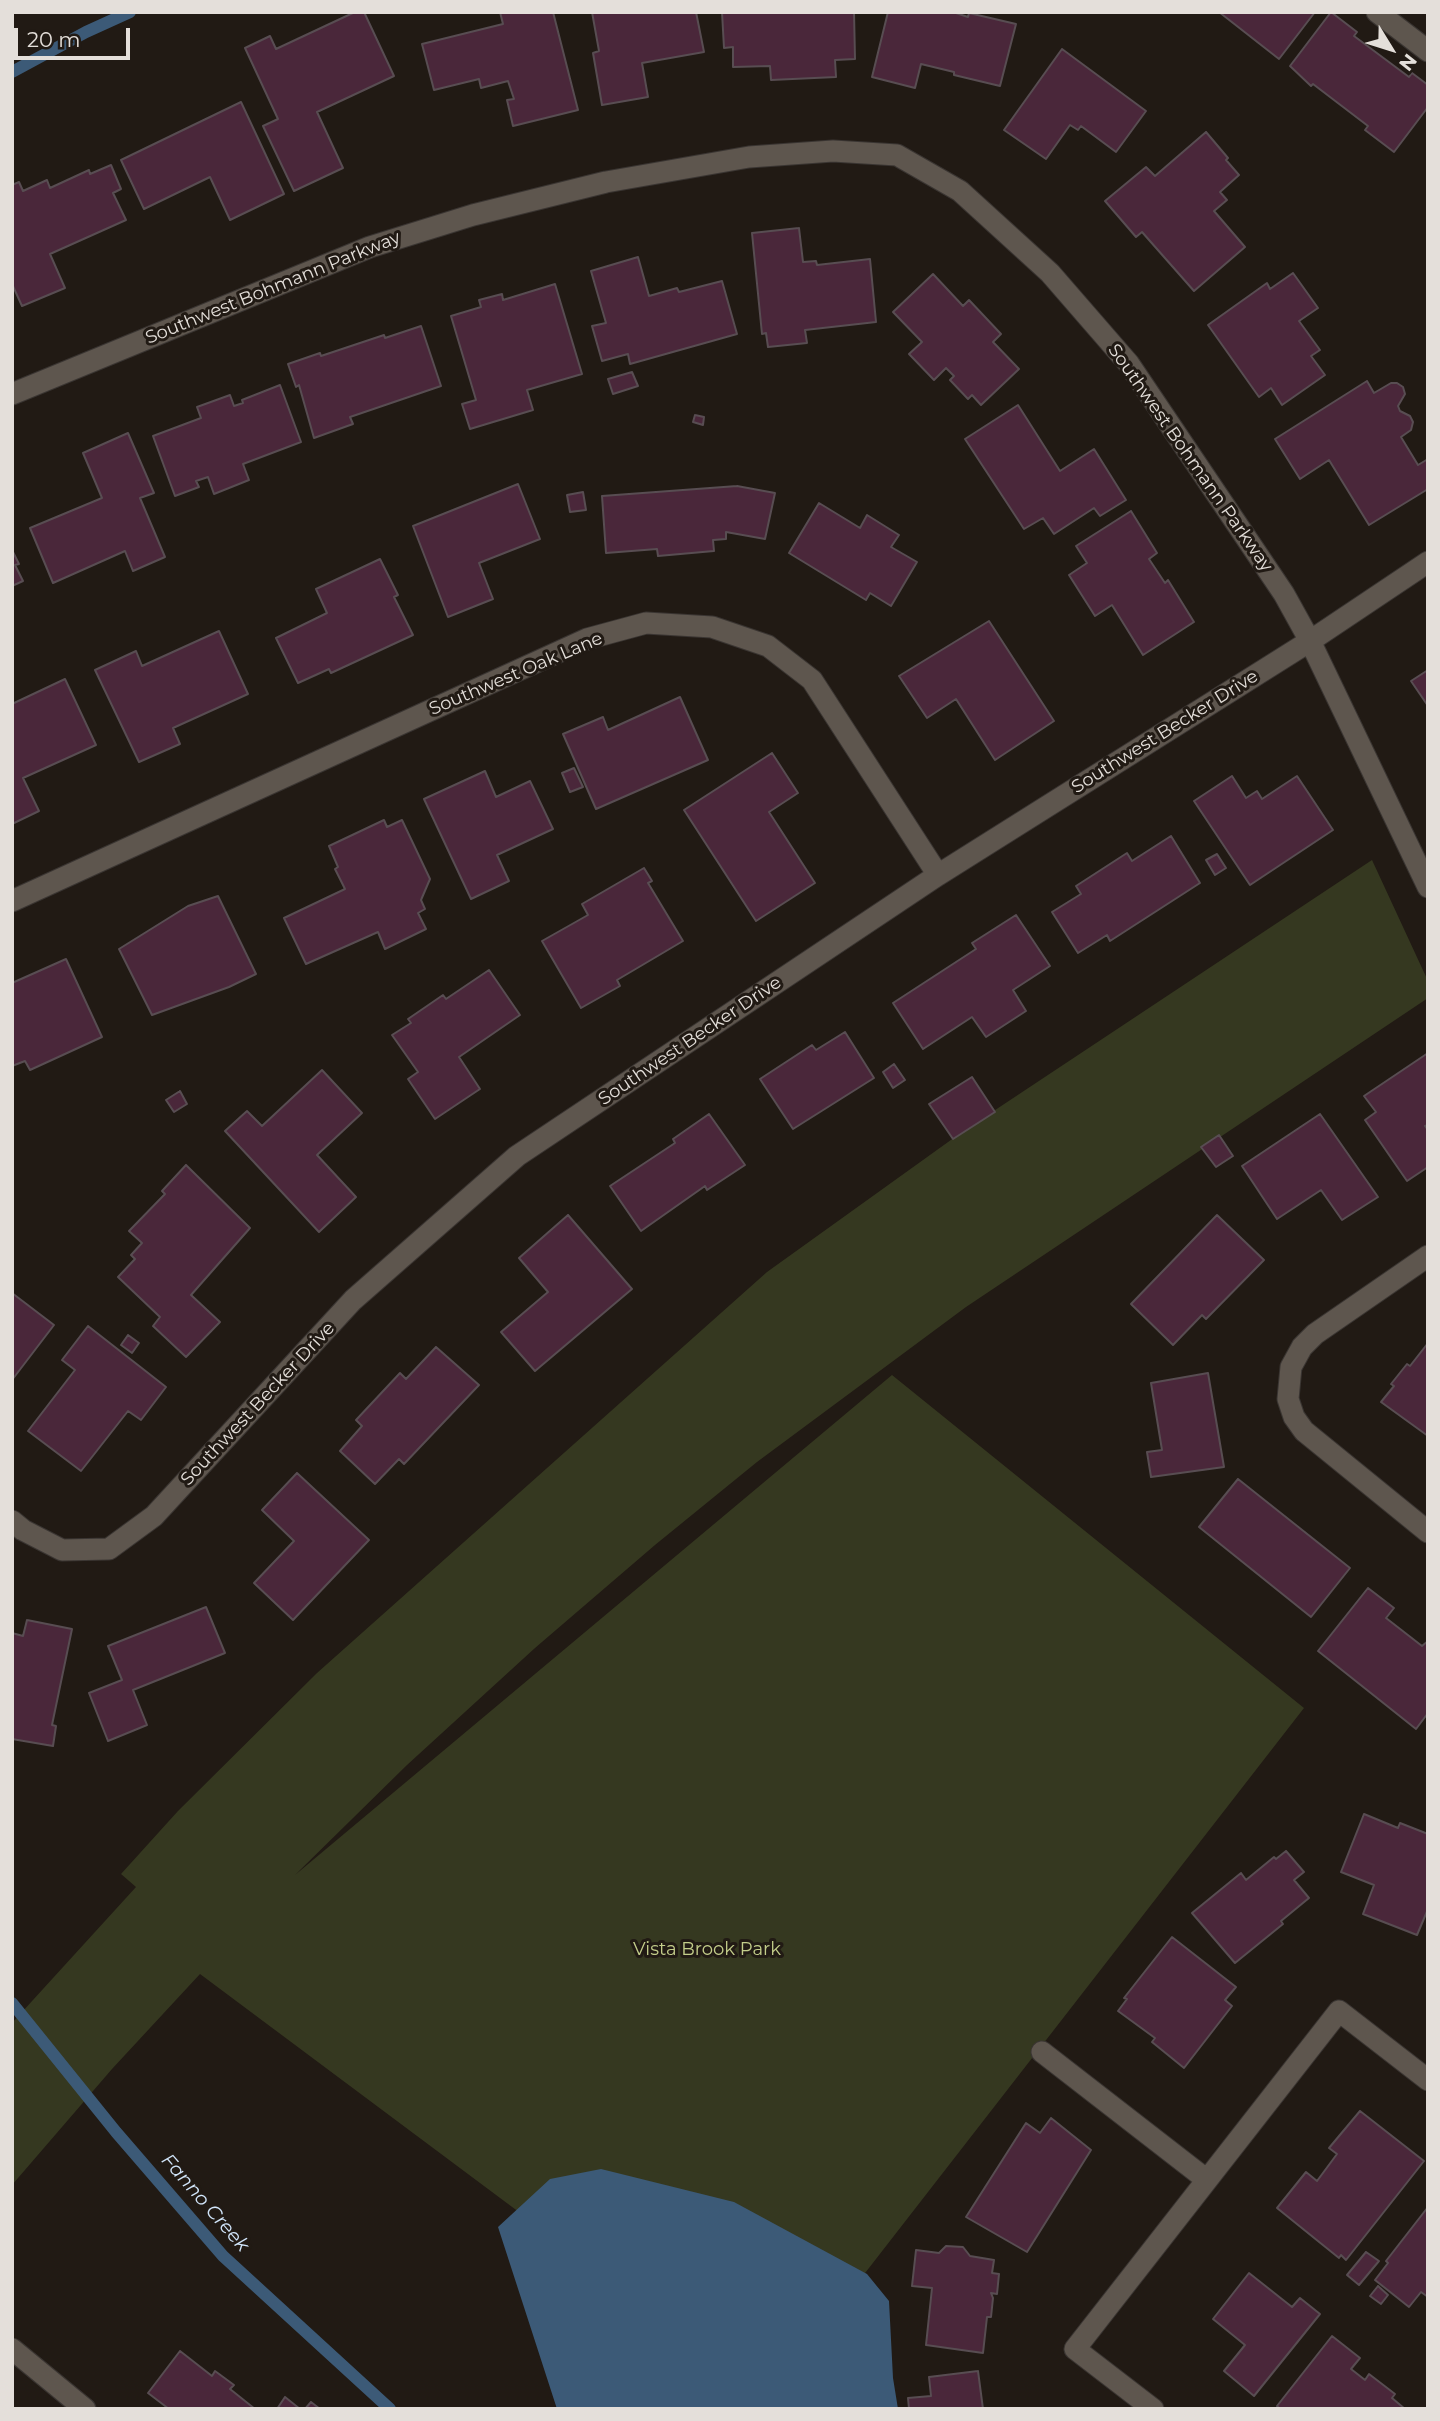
<!DOCTYPE html>
<style>
body{margin:0}
#map{position:relative;width:1440px;height:2421px;overflow:hidden;background:#211a14;font-family:Montserrat,sans-serif}
canvas{display:block}
.frame{position:absolute;inset:0;border:14px solid #e4dfda;pointer-events:none}
.north{position:absolute;left:1356px;top:14px;width:70px;height:70px;-webkit-text-stroke:5px #211a14;paint-order:stroke;rotate:128deg;font-size:19px;font-weight:700;line-height:28px;text-align:center;color:#e4dfda}
.north::after{content:'';display:block;margin:auto;width:24px;height:32px;background:#e4dfda;clip-path:polygon(50% 0,100% 100%,50% 72%,0 100%)}
.scale{position:absolute;left:14px;top:28px;width:116px;height:32px;box-sizing:border-box;border:4px solid #e4dfda;border-top:0;padding-left:9px;font-size:21px;line-height:24px;white-space:nowrap;color:#e4dfda;-webkit-text-stroke:5px #211a14;paint-order:stroke}
</style>
<div id="map">
<canvas width="1440" height="2421"></canvas>
<div class="frame"></div>
<div class="north">N</div>
<div class="scale">20 m</div>
</div>
<script>
const ctx = document.querySelector('canvas').getContext('2d');
ctx.lineJoin = 'round';
function paint(path, color) {
  ctx.fillStyle = color;
  ctx.fill(path, 'evenodd');
}
function poly(rows) {
  const path = new Path2D();
  for (const r of rows) {
    path.moveTo(r[0], r[1]);
    for (let i = 2; i < r.length; i += 2) path.lineTo(r[i], r[i + 1]);
  }
  return path;
}
function strokePath(path, color, width, dash) {
  ctx.strokeStyle = color;
  ctx.lineWidth = width;
  ctx.lineCap = dash ? 'butt' : 'round';
  ctx.setLineDash(dash || []);
  ctx.stroke(path);
}
function drawText(font, color, halo, rows, align = 'center') {
  ctx.font = font + ' Montserrat,sans-serif';
  ctx.lineWidth = 6;
  ctx.setLineDash([]);
  ctx.textBaseline = 'middle';
  ctx.strokeStyle = halo;
  ctx.fillStyle = color;
  for (const [text, x, y, turn = 0] of rows) {
    ctx.save();
    ctx.translate(x, y);
    ctx.rotate((+turn || 0) * Math.PI / 180);
    ctx.textAlign = isNaN(turn) ? turn : align;
    if (halo) ctx.strokeText(text, 0, 0);
    ctx.fillText(text, 0, 0);
    ctx.restore();
  }
}
paint(poly([
 [1372,860,1428,981,1428,998,966,1307,757,1462,655,1545,535,1648,407,1765,295,1875,892,1375,1304,1708,768,2398,200,1974,112,2069,12,2185,12,2023,136,1887,121,1874,178,1811,317,1673,767,1272,962,1132]
]), '#353820');
paint(poly([
 [601,2169,734,2202,867,2274,889,2301,893,2378,898,2409,557,2409,498,2227,550,2179]
]), '#3c5a77');
strokePath(poly([
 [12,72,86,32,130,12],
 [12,2003,116,2132,223,2256,390,2409]
]), '#3c5a77', 12);
const building = poly([
 [355,12,364,12,394,76,317,112,343,168,294,191,263,126,278,119,245,48,270,36,276,49,355,12],
 [500,12,553,12,578,110,513,126,507,100,514,99,508,81,481,88,479,79,434,90,422,44,503,24,500,12],
 [592,12,696,12,704,52,642,63,648,97,602,105,593,53,599,51,592,12],
 [722,12,854,12,855,59,835,60,836,77,771,80,770,66,733,67,733,47,724,48,722,12],
 [888,12,953,12,968,17,969,13,1016,24,1000,86,954,75,954,72,921,64,915,88,872,77,888,12],
 [1219,12,1315,12,1279,59,1219,12],
 [1331,12,1357,32,1354,36,1409,77,1412,73,1428,85,1428,107,1394,152,1365,130,1368,126,1313,84,1311,86,1290,66,1331,12],
 [1062,49,1146,111,1116,152,1081,126,1078,130,1070,125,1046,159,1004,130,1062,49],
 [241,102,284,194,230,220,210,177,144,209,121,160,241,102],
 [1206,132,1228,158,1226,160,1239,175,1220,192,1227,200,1214,211,1245,247,1194,291,1142,232,1136,237,1105,201,1146,167,1155,176,1206,132],
 [111,165,121,189,113,193,126,220,50,254,65,288,22,306,12,284,12,185,19,182,23,191,47,180,50,188,89,170,90,174,111,165],
 [799,228,803,262,816,261,817,265,870,259,876,322,805,330,807,343,768,347,766,333,762,334,752,233,799,228],
 [638,257,649,296,677,288,679,292,722,281,737,334,630,364,628,354,602,361,592,326,606,323,591,271,638,257],
 [1293,273,1318,308,1299,321,1320,350,1311,356,1325,375,1282,405,1271,388,1259,397,1208,325,1267,283,1270,289,1293,273],
 [933,274,963,306,969,300,1001,334,993,342,1019,369,981,405,972,395,968,399,950,380,954,376,946,368,934,380,909,354,922,342,893,312,933,274],
 [555,284,582,374,527,390,533,410,470,429,462,404,476,400,451,316,481,307,479,300,502,294,503,300,555,284],
 [421,326,441,386,350,417,353,424,314,438,299,385,296,387,288,364,320,353,321,356,384,335,385,338,421,326],
 [632,372,638,386,613,394,608,379,632,372],
 [1367,381,1374,393,1391,383,1397,383,1403,387,1405,394,1398,406,1400,411,1410,416,1413,422,1411,430,1401,437,1418,465,1428,459,1428,489,1369,525,1329,460,1300,479,1275,439,1367,381],
 [280,385,301,442,243,464,249,480,214,494,208,477,196,481,199,487,175,496,153,436,201,418,197,407,230,395,234,406,243,403,242,400,280,385],
 [1018,405,1060,471,1094,449,1126,500,1100,516,1094,508,1054,534,1043,518,1024,529,965,439,1018,405],
 [695,415,704,417,703,425,693,422,695,415],
 [128,433,154,493,140,498,165,557,133,571,125,551,53,583,30,528,102,498,83,453,128,433],
 [518,484,540,539,479,563,493,599,448,617,413,526,518,484],
 [737,486,775,493,765,539,726,532,726,539,713,540,714,551,658,556,657,549,606,553,602,496,737,486],
 [583,492,586,510,570,512,567,495,583,492],
 [819,503,860,528,867,515,899,535,891,547,917,562,891,606,870,593,866,600,789,553,819,503],
 [1131,511,1157,553,1149,559,1165,583,1168,580,1194,622,1143,655,1112,605,1095,616,1069,575,1087,563,1076,546,1131,511],
 [12,550,19,564,15,565,23,581,12,586,12,550],
 [380,559,398,595,394,597,413,635,331,673,329,669,298,683,276,638,327,613,316,589,380,559],
 [989,621,1054,721,995,760,956,699,927,718,899,676,989,621],
 [219,631,248,694,173,728,180,744,139,762,95,670,136,651,142,666,219,631],
 [1428,670,1428,706,1411,681,1428,670],
 [65,679,96,745,23,778,39,811,12,824,12,704,65,679],
 [680,697,708,760,596,809,563,734,603,717,608,730,680,697],
 [772,753,798,793,769,812,815,883,756,921,684,810,772,753],
 [574,768,583,787,570,792,562,773,574,768],
 [485,771,496,797,530,781,553,829,497,855,509,881,471,899,424,799,485,771],
 [1232,776,1246,798,1257,791,1262,799,1297,776,1333,830,1250,885,1194,801,1232,776],
 [384,820,387,827,402,820,430,879,421,900,425,909,418,913,426,929,385,949,378,932,306,964,284,918,345,889,335,869,338,867,329,846,384,820],
 [1171,836,1200,883,1110,941,1107,935,1078,953,1052,912,1081,894,1076,886,1127,853,1132,861,1171,836],
 [1217,854,1226,868,1215,875,1206,860,1217,854],
 [644,868,652,881,648,883,683,941,617,980,620,986,581,1008,542,941,588,915,582,904,644,868],
 [218,896,256,974,229,987,152,1015,119,949,188,906,218,896],
 [1016,915,1050,966,1013,990,1026,1011,986,1037,972,1017,923,1049,893,1003,976,949,972,943,1016,915],
 [66,959,102,1037,30,1070,25,1061,12,1066,12,983,66,959],
 [489,970,520,1015,459,1057,480,1089,435,1119,408,1079,418,1072,392,1035,411,1023,408,1019,443,995,446,999,489,970],
 [845,1032,874,1078,793,1129,760,1079,812,1045,816,1050,845,1032],
 [1428,1053,1428,1125,1425,1126,1428,1130,1428,1167,1407,1181,1365,1120,1376,1112,1364,1096,1428,1053],
 [894,1064,905,1080,893,1088,883,1072,894,1064],
 [322,1070,362,1113,317,1155,356,1197,319,1232,225,1131,247,1111,262,1126,322,1070],
 [972,1077,995,1112,953,1139,929,1104,972,1077],
 [180,1091,187,1104,174,1112,166,1100,180,1091],
 [709,1114,745,1165,707,1190,705,1186,641,1231,610,1186,675,1143,673,1139,709,1114],
 [1320,1114,1378,1197,1342,1220,1321,1190,1277,1219,1242,1166,1320,1114],
 [1219,1135,1233,1156,1216,1167,1201,1147,1219,1135],
 [186,1165,250,1228,191,1295,220,1322,186,1357,153,1326,160,1317,118,1277,135,1259,131,1255,142,1243,129,1231,165,1194,162,1191,186,1165],
 [568,1215,632,1289,535,1371,501,1332,548,1292,519,1258,568,1215],
 [1217,1215,1264,1260,1206,1319,1202,1315,1173,1345,1131,1304,1217,1215],
 [12,1293,54,1325,12,1380,12,1293],
 [88,1326,166,1387,141,1420,128,1411,81,1471,28,1431,75,1370,62,1360,88,1326],
 [128,1335,139,1343,132,1353,121,1345,128,1335],
 [1428,1343,1428,1436,1381,1402,1394,1386,1391,1384,1407,1364,1410,1366,1428,1343],
 [436,1347,479,1385,404,1464,399,1459,375,1484,340,1451,362,1426,356,1420,400,1373,406,1379,436,1347],
 [1208,1373,1224,1467,1151,1477,1147,1452,1162,1450,1151,1383,1208,1373],
 [297,1473,369,1540,293,1620,254,1583,294,1541,262,1510,297,1473],
 [1238,1479,1350,1568,1311,1617,1199,1527,1238,1479],
 [1368,1588,1394,1608,1386,1618,1422,1646,1428,1641,1428,1713,1416,1729,1318,1651,1368,1588],
 [206,1607,225,1653,133,1690,147,1725,108,1741,89,1693,122,1680,108,1646,206,1607],
 [27,1620,72,1629,52,1725,56,1726,53,1746,12,1739,12,1633,23,1636,27,1620],
 [1364,1814,1398,1828,1400,1823,1428,1834,1428,1909,1417,1935,1363,1914,1374,1885,1341,1872,1364,1814],
 [1286,1851,1304,1872,1294,1880,1309,1898,1281,1921,1283,1924,1235,1963,1192,1913,1241,1873,1246,1880,1274,1857,1276,1859,1286,1851],
 [1172,1937,1236,1987,1225,2000,1232,2006,1184,2068,1152,2042,1155,2038,1118,2011,1127,1999,1124,1998,1172,1937],
 [1360,2111,1424,2161,1346,2260,1341,2255,1339,2258,1277,2208,1306,2172,1317,2181,1337,2154,1329,2148,1360,2111],
 [1051,2118,1091,2150,1027,2252,966,2217,1026,2123,1040,2133,1051,2118],
 [1428,2207,1428,2297,1421,2292,1409,2307,1375,2280,1388,2263,1386,2261,1428,2207],
 [946,2246,963,2247,970,2256,994,2260,992,2273,999,2274,997,2294,991,2293,993,2298,991,2317,987,2317,983,2353,926,2345,932,2288,912,2286,916,2250,939,2253,946,2246],
 [1366,2252,1379,2261,1359,2285,1347,2275,1366,2252],
 [1249,2273,1292,2307,1300,2298,1320,2314,1254,2396,1224,2371,1245,2345,1213,2319,1249,2273],
 [1378,2286,1388,2295,1381,2304,1370,2296,1378,2286],
 [1332,2336,1360,2358,1351,2369,1365,2380,1369,2374,1395,2394,1392,2398,1405,2409,1280,2409,1277,2406,1332,2336],
 [180,2351,212,2376,215,2371,234,2385,230,2389,255,2409,169,2409,148,2393,180,2351],
 [978,2371,983,2409,909,2409,908,2398,931,2396,929,2377,978,2371],
 [285,2397,300,2409,277,2409,285,2397],
 [311,2402,320,2409,305,2409,311,2402]
]);
paint(building, '#4a273a');
strokePath(building, '#584d52', 2);
const minor = poly([
 [1377,12,1428,51],
 [12,394,370,247,473,215,606,182,749,157,833,151,897,155,960,191,1050,273,1129,364,1284,594,1310,641,1428,887],
 [12,901,587,639,646,623,712,627,768,646,812,680,938,875],
 [1428,1256,1315,1334,1302,1347,1291,1367,1288,1399,1294,1417,1304,1431,1428,1532],
 [12,1521,23,1530,62,1550,109,1549,154,1516,353,1300,517,1156,938,875,1310,641,1428,562],
 [1042,2052,1207,2180],
 [12,2349,85,2409],
 [1153,2409,1075,2349,1339,2011,1428,2080]
]);
strokePath(minor, '#3a3532', 23);
strokePath(minor, '#5e564e', 21);
drawText('18px', '#e4dfda', '#211a14', [
 ["Southwest Bohmann Parkway",273,288,-22],
 ["Southwest Bohmann Parkway",1190,458,55],
 ["Southwest Oak Lane",516,674,-23],
 ["Southwest Becker Drive",1165,732,-32],
 ["Southwest Becker Drive",690,1041,-34],
 ["Southwest Becker Drive",258,1404,-47]
]);
drawText('18px', '#c3cd8a', '#211a14', [
 ["Vista Brook Park",707,1950]
]);
drawText('italic 19px', '#d2e6fb', '#211a14', [
 ["Fanno Creek",205,2203,49]
]);
</script>
